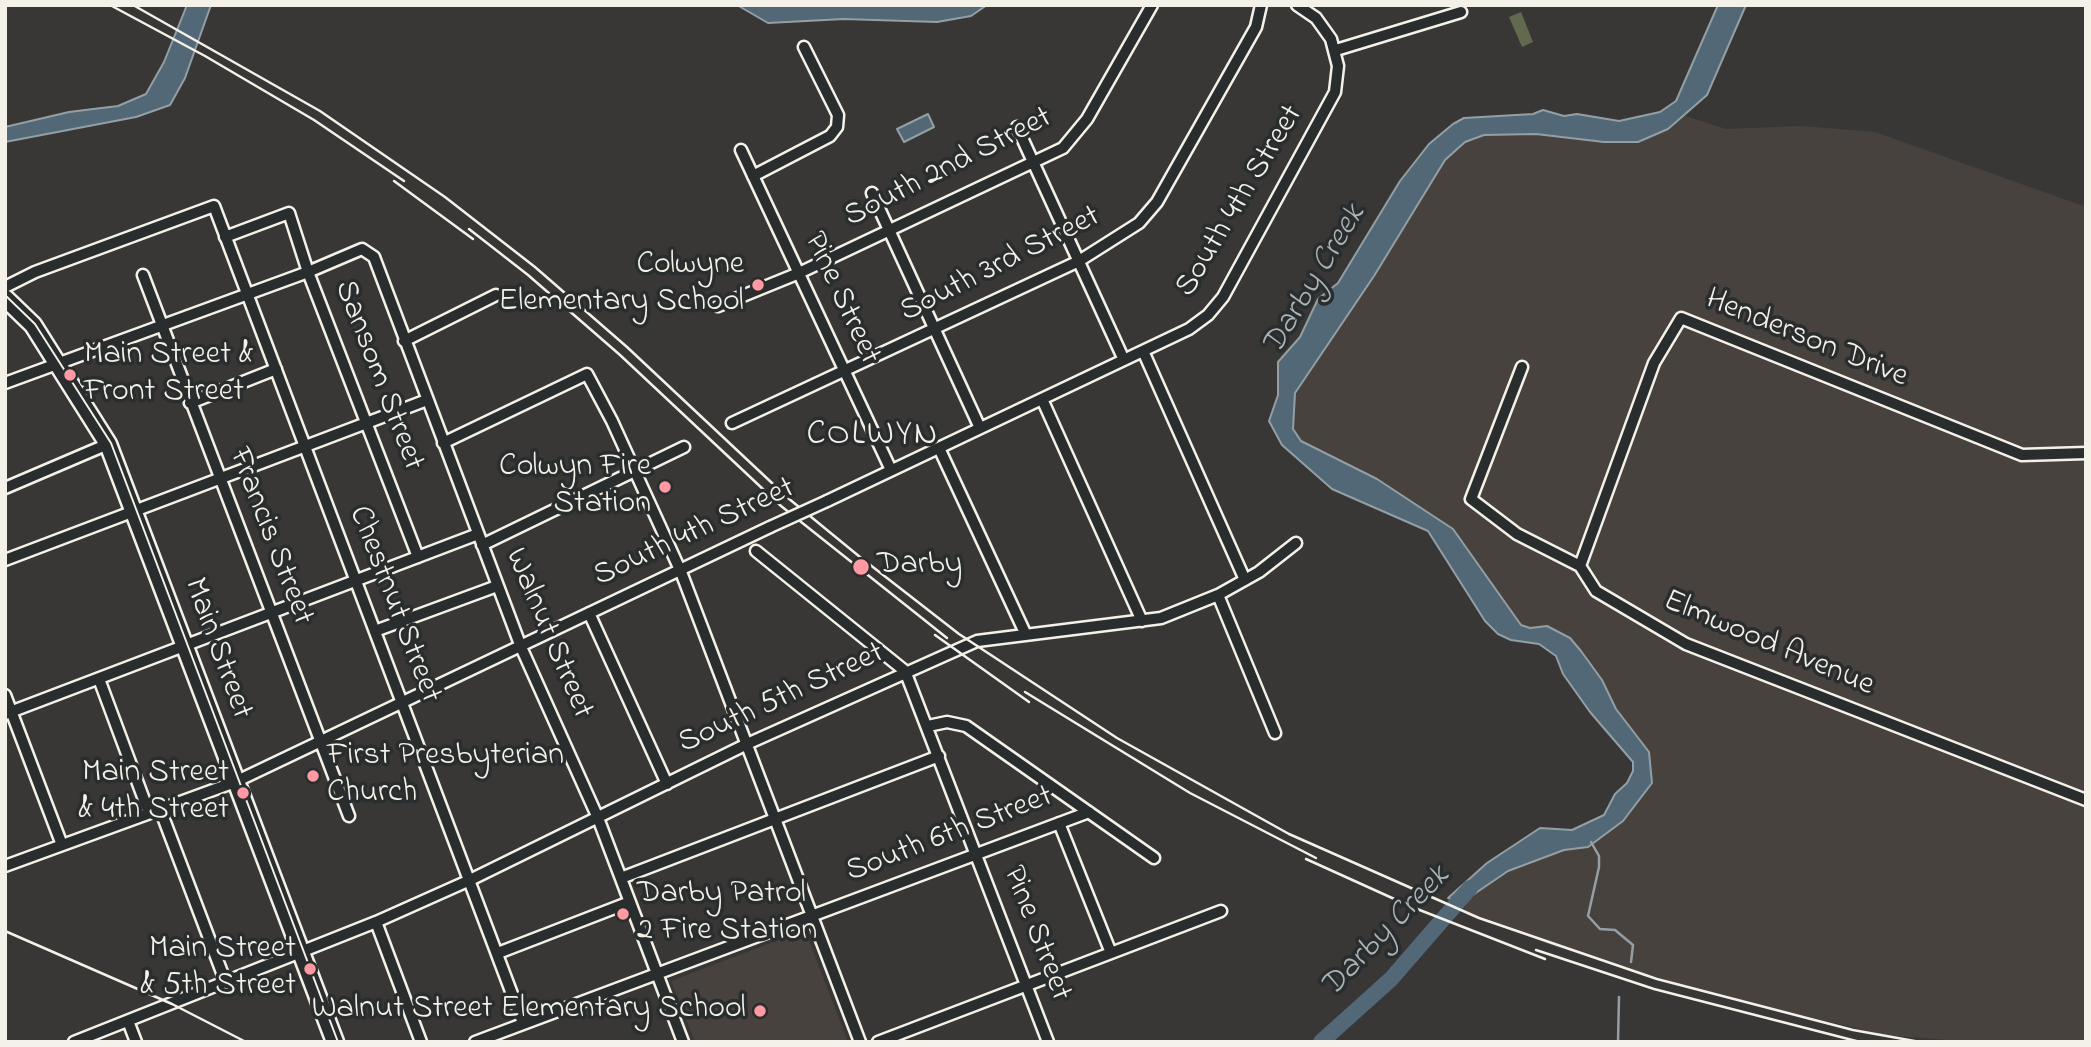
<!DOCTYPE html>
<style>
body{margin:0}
#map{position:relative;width:2091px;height:1047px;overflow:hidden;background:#383736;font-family:"Indie Flower",sans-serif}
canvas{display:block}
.frame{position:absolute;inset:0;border:7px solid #f4f1e8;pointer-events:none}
</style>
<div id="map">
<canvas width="2091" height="1047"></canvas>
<div class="frame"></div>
</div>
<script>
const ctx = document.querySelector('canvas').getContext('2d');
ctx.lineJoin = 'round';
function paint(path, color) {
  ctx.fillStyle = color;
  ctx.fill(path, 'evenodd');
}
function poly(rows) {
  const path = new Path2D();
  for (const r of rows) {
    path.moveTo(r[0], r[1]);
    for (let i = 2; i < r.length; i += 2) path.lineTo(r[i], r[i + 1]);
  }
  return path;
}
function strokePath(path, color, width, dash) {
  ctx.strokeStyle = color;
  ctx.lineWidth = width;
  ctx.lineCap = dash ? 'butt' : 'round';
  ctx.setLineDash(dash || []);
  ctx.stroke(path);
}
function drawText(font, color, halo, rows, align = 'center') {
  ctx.font = font + ' "Indie Flower",sans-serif';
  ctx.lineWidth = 7;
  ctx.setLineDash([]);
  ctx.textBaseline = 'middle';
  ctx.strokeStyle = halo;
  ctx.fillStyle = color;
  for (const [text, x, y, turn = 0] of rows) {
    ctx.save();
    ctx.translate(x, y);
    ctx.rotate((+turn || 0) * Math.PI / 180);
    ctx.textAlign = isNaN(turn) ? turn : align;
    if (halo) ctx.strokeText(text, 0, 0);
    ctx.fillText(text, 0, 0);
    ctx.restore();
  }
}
paint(poly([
 [1676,113,1726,129,1801,126,1875,132,2086,207,2086,1042,1973,1042,1885,1035,1713,994,1556,947,1463,912,1475,883,1607,819,1644,760,1575,661,1499,621,1430,525,1295,439,1278,416,1443,148,1486,129,1630,136],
 [805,930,848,1042,695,1042,671,981]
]), '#48423f');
paint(poly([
 [1521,12,1533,42,1522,47,1509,17]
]), '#62694f');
const water = poly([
 [187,5,211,5,185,78,170,105,136,117,5,142,5,127,69,112,118,106,146,94,164,62,187,5],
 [737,5,987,5,971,16,937,22,844,19,768,23,737,5],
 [1718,5,1746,5,1707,95,1668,129,1638,142,1604,142,1536,134,1484,135,1465,142,1445,160,1374,276,1295,393,1293,429,1301,441,1377,479,1453,529,1521,625,1530,628,1547,626,1570,638,1581,651,1602,680,1616,709,1649,752,1652,783,1623,821,1588,847,1564,850,1508,871,1461,903,1448,898,1487,863,1540,828,1572,830,1604,815,1615,794,1627,783,1633,771,1633,762,1590,712,1563,674,1556,656,1539,644,1511,640,1498,634,1485,621,1428,531,1332,489,1282,445,1269,421,1278,395,1278,362,1300,337,1318,299,1338,283,1400,181,1429,144,1453,124,1464,118,1533,114,1543,110,1564,116,1577,114,1619,121,1660,112,1676,101,1718,5],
 [928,114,934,127,904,142,897,129,928,114]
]);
paint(water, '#526876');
strokePath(water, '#939fa4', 2);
strokePath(poly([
 [1591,842,1599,856,1599,867,1588,916,1600,929,1615,930,1633,945,1631,962],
 [1618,1042,1619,997]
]), '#939fa4', 2.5);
strokePath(poly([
 [1321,1042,1391,979,1470,888]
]), '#526876', 16);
const street = poly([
 [1336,50,1461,12],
 [1017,127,1124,360],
 [741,150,891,470],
 [753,176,830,136,837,127,838,115,804,47],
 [872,193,980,428],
 [225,237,289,213,308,272,418,557],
 [143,275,349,816],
 [5,287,35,272,214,206,523,1023],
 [718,306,799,273,1063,148,1087,119,1152,5],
 [404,341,496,295],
 [1143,351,1245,580],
 [1522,367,1471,499,1517,534,1580,566,1596,591,1686,644,2086,800],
 [5,383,308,272,362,249,374,257,521,647,598,818,683,1042],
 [1042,399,1142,621],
 [190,403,276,369],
 [732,423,1079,261,1139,223,1157,202,1256,27,1261,5],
 [443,443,587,374,612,421,681,572,860,1042],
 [939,448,1026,635],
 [5,488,108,444],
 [827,501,1189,329,1208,315,1223,297,1335,92,1338,66,1331,39,1316,18,1297,5],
 [482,545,684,447],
 [756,551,905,671,1048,1042],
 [5,560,427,400],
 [1580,566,1654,363,1681,318,2022,455,2086,453],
 [1218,595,1275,733],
 [589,613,667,784],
 [375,631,497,586],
 [99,679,149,813],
 [5,695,62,845],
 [5,714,478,534],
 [928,726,947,722,966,726,1154,858],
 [160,809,226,983],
 [1059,823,1111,953],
 [5,866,235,782,770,527],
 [621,878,939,756],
 [376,922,421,1042],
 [498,953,630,902],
 [128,1021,136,1042],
 [74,1042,376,922,470,880,747,744,977,641,1161,618,1218,595,1259,572,1296,543],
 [475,1042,1089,812],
 [878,1042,1221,911]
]);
const primary = poly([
 [5,298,33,325,108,444,335,1042]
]);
strokePath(street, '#f4f1e8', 15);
strokePath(primary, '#f4f1e8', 21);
strokePath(street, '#2a2d2e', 10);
strokePath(primary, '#2a2d2e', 16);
strokePath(poly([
 [5,295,35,324,111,443,338,1042]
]), '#f4f1e8', 2);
strokePath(poly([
 [110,5,205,56,314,120,404,181],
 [133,5,320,111,445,197,535,267,627,347,788,498,860,557,959,634,1117,738,1289,834,1479,918,1657,979,1853,1030,1920,1042],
 [394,181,473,239],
 [469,229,528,275,620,355,781,506,947,638],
 [935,635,1029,702],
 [1025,692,1190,793,1316,858],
 [1306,859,1412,907,1545,959],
 [5,931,172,1004,246,1042],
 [1536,950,1654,989,1860,1042]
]), '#f4f1e8', 2.5);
const streetBridge = poly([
 [770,527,827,501]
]);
strokePath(streetBridge, '#f4f1e8', 15, []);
strokePath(streetBridge, '#2a2d2e', 10);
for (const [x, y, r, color] of [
 [758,285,7,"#ff9aa2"],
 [70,375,7,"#ff9aa2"],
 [665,487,7,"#ff9aa2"],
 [861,567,9,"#ff9aa2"],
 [313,776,7,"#ff9aa2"],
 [243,793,7,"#ff9aa2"],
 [623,914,7,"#ff9aa2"],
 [310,969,7,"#ff9aa2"],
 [760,1011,7,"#ff9aa2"]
]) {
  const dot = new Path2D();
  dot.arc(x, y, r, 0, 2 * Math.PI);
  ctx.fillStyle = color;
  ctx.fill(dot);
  strokePath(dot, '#2a2d2e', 2.5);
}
drawText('32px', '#f4f1e8', '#2a2d2e', [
 ["South 2nd Street",949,169,-27],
 ["South 4th Street",1241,202,-59],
 ["South 3rd Street",1001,266,-27],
 ["Pine Street",840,299,65],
 ["Henderson Drive",1806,340,22],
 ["Sansom Street",377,376,69],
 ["South 4th Street",695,534,-25],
 ["Francis Street",269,537,69],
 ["Chestnut Street",393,605,69],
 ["Walnut Street",547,634,67],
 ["Elmwood Avenue",1768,645,23],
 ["Main Street",216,649,70],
 ["South 5th Street",782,700,-25],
 ["South 6th Street",950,836,-21],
 ["Pine Street",1035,934,69]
]);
drawText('32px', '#f4f1e8', '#2a2d2e', [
 ["Colwyne",744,267],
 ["Elementary School",744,304],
 ["Main Street &",84,357,"left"],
 ["Front Street",84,394,"left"],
 ["Colwyn Fire",651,469],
 ["Station",651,506],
 ["Darby",877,567,"left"],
 ["First Presbyterian",327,758,"left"],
 ["Church",327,795,"left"],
 ["Main Street",229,775],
 ["& 4th Street",229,812],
 ["Darby Patrol",637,896,"left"],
 ["2 Fire Station",637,933,"left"],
 ["Main Street",296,951],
 ["& 5th Street",296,988],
 ["Walnut Street Elementary School",746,1011]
], 'right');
drawText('italic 33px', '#abb3b5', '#2a2d2e', [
 ["Darby Creek",1316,281,-59],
 ["Darby Creek",1387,933,-46]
]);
ctx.letterSpacing = '2px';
drawText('35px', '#f4f1e8', '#2a2d2e', [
 ["COLWYN",873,437]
]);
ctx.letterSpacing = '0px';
</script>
